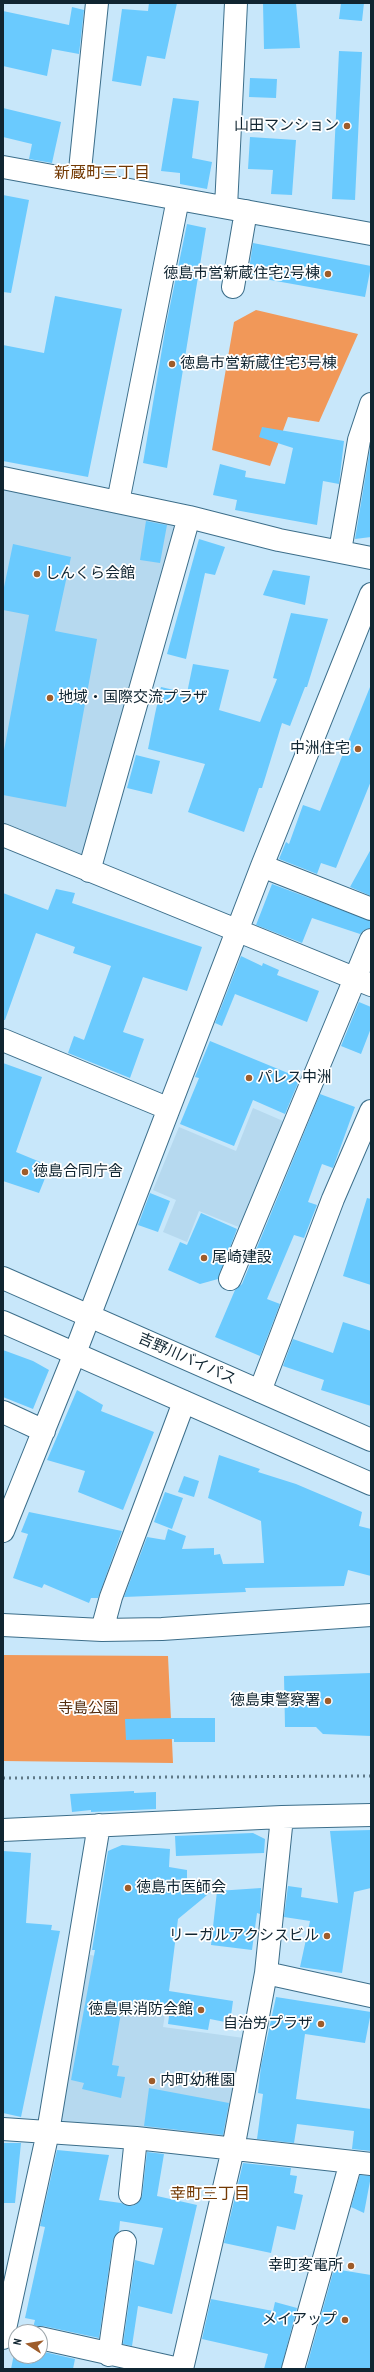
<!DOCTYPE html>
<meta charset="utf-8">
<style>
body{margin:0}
#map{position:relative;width:374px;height:2372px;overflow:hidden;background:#c8e7fa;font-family:"PT Sans Narrow",sans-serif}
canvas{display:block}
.frame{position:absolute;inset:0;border:4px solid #102531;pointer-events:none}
.north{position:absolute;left:8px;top:2324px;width:40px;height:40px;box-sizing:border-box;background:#fff;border:1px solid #9fa8ad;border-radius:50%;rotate:282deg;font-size:11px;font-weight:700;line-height:16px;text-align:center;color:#102531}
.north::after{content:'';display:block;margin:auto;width:14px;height:18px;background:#9e5c2a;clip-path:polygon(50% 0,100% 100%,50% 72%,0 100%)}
</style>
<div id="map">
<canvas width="374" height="2372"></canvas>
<div class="frame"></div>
<div class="north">N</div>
</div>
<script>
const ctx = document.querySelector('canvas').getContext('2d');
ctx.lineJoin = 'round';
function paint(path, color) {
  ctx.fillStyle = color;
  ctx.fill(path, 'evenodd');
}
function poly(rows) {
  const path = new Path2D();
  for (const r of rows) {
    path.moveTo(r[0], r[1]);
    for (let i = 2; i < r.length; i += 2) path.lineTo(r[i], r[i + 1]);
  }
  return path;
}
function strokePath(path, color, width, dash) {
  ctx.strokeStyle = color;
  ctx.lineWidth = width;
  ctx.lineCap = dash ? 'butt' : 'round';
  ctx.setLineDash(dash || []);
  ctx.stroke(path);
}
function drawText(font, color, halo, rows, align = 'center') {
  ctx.font = font + ' "PT Sans Narrow","Noto Sans JP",sans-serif';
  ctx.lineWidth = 3.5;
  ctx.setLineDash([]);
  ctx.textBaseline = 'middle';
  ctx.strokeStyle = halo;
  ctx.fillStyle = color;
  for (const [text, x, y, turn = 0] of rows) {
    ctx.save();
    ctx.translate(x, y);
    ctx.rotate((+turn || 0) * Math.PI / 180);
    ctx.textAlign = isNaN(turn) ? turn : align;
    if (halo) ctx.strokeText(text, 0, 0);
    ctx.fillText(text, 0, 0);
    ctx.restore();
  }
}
paint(poly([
 [3,478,179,521,81,861,3,830],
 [253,1108,290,1124,246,1230,199,1211,187,1242,163,1232,176,1200,153,1190,179,1127,236,1151],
 [90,1955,135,1961,134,1969,171,1977,163,2027,244,2038,228,2141,59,2125]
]), '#b6d9ef');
paint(poly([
 [256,310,358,334,319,422,288,417,270,466,212,450,234,322],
 [3,1655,168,1656,173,1763,3,1761]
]), '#f19859');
paint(poly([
 [149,3,177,3,165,59,147,56,141,86,112,81,122,9,148,11],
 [263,3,296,3,300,48,264,49],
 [341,3,364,3,362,21,339,19],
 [72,7,84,10,79,54,52,49,47,76,3,66,3,11,69,25],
 [339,51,362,52,355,200,332,199],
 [250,78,277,79,276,98,249,97],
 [173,98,199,101,192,158,212,162,207,189,180,184,180,173,161,171],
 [3,108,61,122,52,163,29,159,32,144,3,137],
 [250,137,296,140,292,195,271,194,273,170,248,169],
 [3,195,29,200,11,293,3,292],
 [187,224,206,228,167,468,143,463,166,325],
 [253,243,371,266,365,297,248,276],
 [55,296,122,309,88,477,3,461,3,345,44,353],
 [262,427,344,441,339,484,323,481,317,525,235,510,237,500,213,495,220,464,246,471,245,477,285,484,293,448,259,437],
 [370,449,371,537,355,539],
 [146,521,167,525,160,563,140,560],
 [199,539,225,547,215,575,205,573,186,659,167,654],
 [13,544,71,557,55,631,97,639,66,807,3,795,3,756,29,615,3,610,3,592],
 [273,570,310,576,305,605,263,595],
 [291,613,328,619,307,687,305,687,290,726,282,723,262,788,259,788,244,832,188,812,205,764,148,749,155,714,161,687,187,693,193,664,229,670,219,710,260,722,277,679,273,678],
 [370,687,371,781,336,868,321,863,317,874,279,859,286,842,289,844,303,805,320,811],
 [136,755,160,761,152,794,127,788],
 [371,849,371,896,350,887],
 [272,884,371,921,371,928,364,930,360,934,312,918,302,943,256,925],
 [56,889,75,893,72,903,202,947,187,991,143,977,123,1032,144,1039,130,1078,68,1053,74,1036,84,1040,111,966,73,953,75,947,36,933,5,1020,3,1020,3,893,48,910],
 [241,956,262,966,263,963,279,970,277,975,319,991,307,1022,235,994,222,1026,215,1023],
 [359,1002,371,1007,371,1028,361,1054,341,1046],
 [210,1041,300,1078,285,1114,253,1100,234,1146,180,1124,199,1078,195,1077],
 [3,1063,42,1077,16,1152,50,1166,39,1193,3,1181],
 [320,1094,355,1107,333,1168,322,1164,308,1202,317,1205,304,1238,294,1235,267,1299,280,1304,260,1356,215,1337,235,1290,242,1284],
 [150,1193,170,1201,158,1232,138,1225],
 [367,1198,371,1199,371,1285,343,1276],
 [201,1213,237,1229,218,1279,200,1284,168,1270,180,1242,187,1245],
 [343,1322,371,1331,371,1406,321,1390,324,1380,283,1366,293,1339,333,1353],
 [3,1350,33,1361,49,1370,33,1409,3,1397],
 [77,1390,103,1405,101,1411,154,1432,123,1510,78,1492,85,1471,47,1460],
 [219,1455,260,1469,258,1472,296,1484,362,1512,359,1526,371,1529,371,1576,348,1570,344,1586,245,1588,246,1592,124,1597,147,1537,165,1540,168,1529,186,1536,182,1549,214,1548,214,1555,220,1554,223,1564,264,1563,261,1521,208,1498],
 [184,1476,199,1481,194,1497,178,1492],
 [165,1492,183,1498,172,1529,154,1522],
 [29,1512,122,1531,98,1598,91,1598,89,1603,44,1584,42,1588,13,1578,28,1534,21,1532],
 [371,1673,371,1736,323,1734,316,1727,285,1727,284,1676],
 [174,1718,215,1718,215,1742,174,1742,174,1739,126,1740,125,1719],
 [134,1791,134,1793,156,1792,156,1809,91,1812,91,1810,72,1812,70,1794],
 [371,1830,371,1888,354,1892,342,1973,300,1967,310,1921,284,1917,288,1886,302,1888,301,1897,338,1903,330,1831],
 [253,1833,265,1839,264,1853,176,1856,175,1836],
 [122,1845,170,1849,169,1867,187,1870,187,1892,212,1891,178,1919,169,1991,233,2001,230,2023,210,2019,208,2030,168,2024,170,2008,123,2001,112,2065,119,2066,117,2076,125,2077,121,2098,82,2089,84,2083,71,2080,95,1950,92,1950,108,1851],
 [3,1851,31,1853,26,1923,52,1925,51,1930,60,1931,21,2117,3,2113],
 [261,1888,260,1914,257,1913,252,1950,211,1945,217,1891],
 [276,1997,371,2012,365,2043,305,2034,296,2099,371,2109,371,2151,352,2149,354,2131,297,2124,294,2143,257,2139,263,2094,258,2093,261,2066],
 [149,2088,229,2103,223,2135,144,2126],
 [3,2143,21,2143,15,2203,3,2203],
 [57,2150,109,2155,99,2200,121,2203,129,2206,135,2205,142,2196,147,2152,164,2154,157,2196,197,2205,172,2314,138,2306,132,2346,123,2344,135,2260,154,2265,163,2228,120,2221,119,2231,113,2240,99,2338,43,2326,33,2328,35,2320,25,2318,45,2227,40,2226],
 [243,2163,291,2168,290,2175,297,2176,294,2193,303,2195,295,2230,277,2226,271,2253,224,2243],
 [360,2175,371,2176,364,2213,351,2207],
 [334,2269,371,2275,371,2369,306,2369],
 [211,2299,273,2311,275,2302,297,2308,281,2369,264,2369,268,2354,202,2339],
 [15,2349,16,2356,40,2356,40,2351,75,2359,73,2369,11,2369]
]), '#6acafe');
const minor = poly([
 [3,167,371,234],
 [79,180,97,3],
 [226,207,236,3],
 [233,287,246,211],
 [3,478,189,517,279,540,371,558],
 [118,502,178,199],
 [340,551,359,440,371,404],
 [3,835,371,985],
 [262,866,371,909],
 [89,871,189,517],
 [3,1040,167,1108],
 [230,1279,371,940],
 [260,1391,333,1199,371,1111],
 [3,1412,44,1431],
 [3,1531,75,1353,262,866,371,594],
 [3,1625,102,1630,162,1629,371,1615],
 [102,1630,111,1597,184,1402],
 [3,1830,282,1817,371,1815],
 [266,1973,371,1996],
 [3,2129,136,2138,371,2164],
 [130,2194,136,2138],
 [3,2338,48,2132,99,1825],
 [40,2338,179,2369],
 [109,2355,125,2242],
 [182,2369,233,2149,266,1973,282,1817],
 [293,2369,351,2162]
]);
const highway = poly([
 [3,1278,371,1440],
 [3,1322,371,1484]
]);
strokePath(minor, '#3c6e8a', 24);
strokePath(highway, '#3c6e8a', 24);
strokePath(minor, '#fff', 22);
strokePath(highway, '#fff', 22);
strokePath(poly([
 [3,1778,371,1776]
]), '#5f7887', 3, [2, 4]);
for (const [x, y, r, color] of [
 [347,126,4,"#9e5c2a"],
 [328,274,4,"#9e5c2a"],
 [172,364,4,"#9e5c2a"],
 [37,574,4,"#9e5c2a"],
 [50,698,4,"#9e5c2a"],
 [358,749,4,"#9e5c2a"],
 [249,1078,4,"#9e5c2a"],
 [25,1172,4,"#9e5c2a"],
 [204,1258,4,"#9e5c2a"],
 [328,1701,4,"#9e5c2a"],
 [128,1888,4,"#9e5c2a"],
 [327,1936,4,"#9e5c2a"],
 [201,2010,4,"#9e5c2a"],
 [321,2024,4,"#9e5c2a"],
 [152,2081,4,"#9e5c2a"],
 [351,2266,4,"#9e5c2a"],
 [345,2320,4,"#9e5c2a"]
]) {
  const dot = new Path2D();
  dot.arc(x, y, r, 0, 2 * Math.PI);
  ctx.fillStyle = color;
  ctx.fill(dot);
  strokePath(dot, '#fff', 1.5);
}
drawText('15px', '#102531', '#fff', [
 ["山田マンション",339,126],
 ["徳島市営新蔵住宅2号棟",320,274],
 ["徳島市営新蔵住宅3号棟",180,364,"left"],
 ["しんくら会館",45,574,"left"],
 ["地域・国際交流プラザ",58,698,"left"],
 ["中洲住宅",350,749],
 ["パレス中洲",257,1078,"left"],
 ["徳島合同庁舎",33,1172,"left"],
 ["尾崎建設",212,1258,"left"],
 ["徳島東警察署",320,1701],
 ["徳島市医師会",136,1888,"left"],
 ["リーガルアクシスビル",319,1936],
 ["徳島県消防会館",193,2010],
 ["自治労プラザ",313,2024],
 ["内町幼稚園",160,2081,"left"],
 ["幸町変電所",343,2266],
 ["メイアップ",337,2320]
], 'right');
drawText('15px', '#102531', '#fff', [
 ["吉野川バイパス",187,1359,24]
]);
drawText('15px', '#542d0f', '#fff', [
 ["寺島公園",88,1709]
]);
drawText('16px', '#733903', '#fff', [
 ["新蔵町三丁目",102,173],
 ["幸町三丁目",210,2194]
]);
</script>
